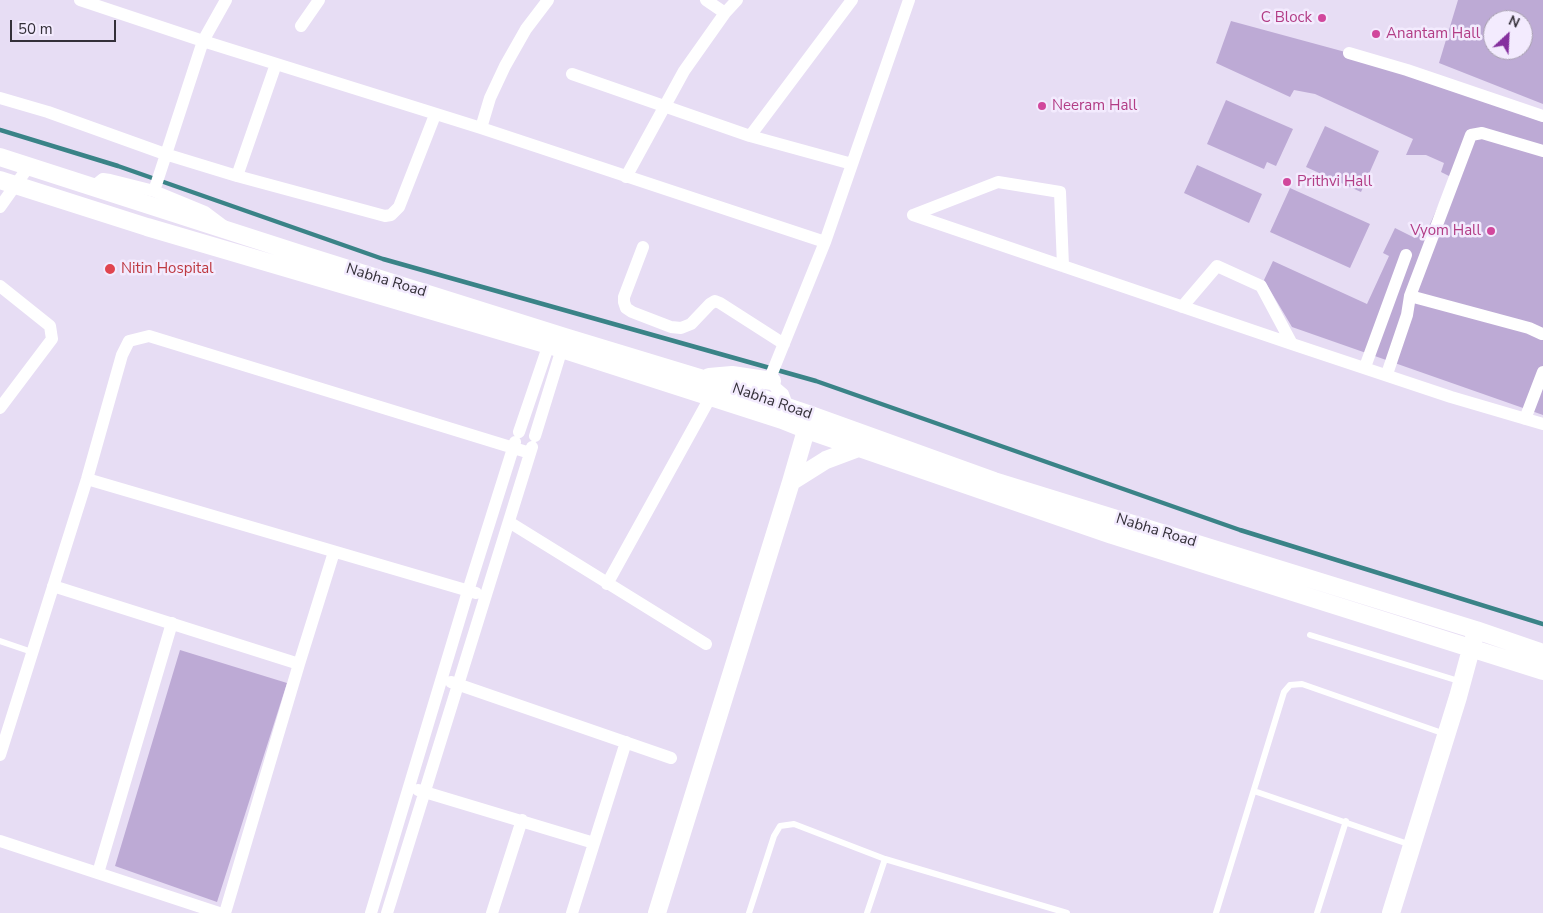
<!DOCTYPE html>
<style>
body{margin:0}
#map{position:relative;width:1543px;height:913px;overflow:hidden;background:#e7ddf4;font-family:"Nunito Sans",sans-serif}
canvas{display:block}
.north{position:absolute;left:1483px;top:10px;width:50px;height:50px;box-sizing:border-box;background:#f3ebfe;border:1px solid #a7a0af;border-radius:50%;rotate:25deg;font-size:14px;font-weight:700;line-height:20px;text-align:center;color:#343039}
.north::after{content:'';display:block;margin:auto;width:18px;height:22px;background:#85309e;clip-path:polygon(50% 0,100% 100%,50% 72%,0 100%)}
.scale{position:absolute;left:10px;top:20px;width:106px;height:22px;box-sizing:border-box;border:2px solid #343039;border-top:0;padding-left:6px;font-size:15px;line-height:18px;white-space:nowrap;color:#343039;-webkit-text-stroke:4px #f3ebfe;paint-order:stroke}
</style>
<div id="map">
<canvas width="1543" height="913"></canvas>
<div class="north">N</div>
<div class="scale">50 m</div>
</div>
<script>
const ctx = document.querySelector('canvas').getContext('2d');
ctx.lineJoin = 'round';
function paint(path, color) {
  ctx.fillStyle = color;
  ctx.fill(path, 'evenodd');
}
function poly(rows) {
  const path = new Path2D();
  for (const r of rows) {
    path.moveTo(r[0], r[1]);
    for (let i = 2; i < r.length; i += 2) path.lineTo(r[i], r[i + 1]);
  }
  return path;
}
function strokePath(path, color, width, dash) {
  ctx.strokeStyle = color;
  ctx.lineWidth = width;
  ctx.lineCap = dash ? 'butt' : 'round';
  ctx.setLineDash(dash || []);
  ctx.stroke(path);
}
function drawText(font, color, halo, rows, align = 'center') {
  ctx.font = font + ' "Nunito Sans",sans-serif';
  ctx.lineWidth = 5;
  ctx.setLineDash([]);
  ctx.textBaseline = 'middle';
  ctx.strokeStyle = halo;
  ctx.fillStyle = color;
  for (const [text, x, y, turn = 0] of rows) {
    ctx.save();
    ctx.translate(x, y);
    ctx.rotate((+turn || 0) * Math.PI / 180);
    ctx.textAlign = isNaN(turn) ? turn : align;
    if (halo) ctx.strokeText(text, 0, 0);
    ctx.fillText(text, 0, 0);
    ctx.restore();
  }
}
paint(poly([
 [1458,0,1543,0,1543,104,1439,63],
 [1493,20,1523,20,1523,50,1493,50],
 [1231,21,1349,53,1543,122,1543,415,1292,327,1264,280,1273,261,1367,304,1389,256,1383,253,1395,228,1415,238,1420,227,1427,231,1451,177,1441,172,1444,163,1426,155,1406,155,1413,139,1315,94,1294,90,1290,97,1216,63],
 [1226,100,1293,129,1276,166,1267,162,1264,169,1207,144],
 [1325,126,1379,151,1361,192,1306,167],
 [1197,165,1262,194,1249,223,1184,193],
 [1290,188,1370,224,1350,268,1270,232],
 [180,650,287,683,217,902,115,866]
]), '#bdaad5');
strokePath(poly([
 [0,130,118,166,383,259,816,381,1240,530,1543,624]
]), '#3a8387', 4.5);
strokePath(poly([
 [1310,635,1462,682],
 [0,641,32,652],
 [1254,791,1411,845],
 [749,913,774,836,780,826,794,824,885,859,1067,913],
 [867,913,885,859],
 [1216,913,1284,692,1290,685,1302,684,1445,734],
 [1317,913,1346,821]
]), '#fff', 6);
strokePath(poly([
 [80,0,203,41,481,128,825,242],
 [706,0,725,13],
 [301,26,319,0],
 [1349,53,1407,70,1543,116],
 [572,74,750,136,852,164],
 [0,98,48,112,165,154,237,176,385,216,391,215,399,207,435,115],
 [481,128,490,98,505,66,526,29,548,0],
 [750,136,852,0],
 [237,176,276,64],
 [626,177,684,71,725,13,737,0],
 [95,188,98,183,103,179,110,180,154,191,203,41,226,0],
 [154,191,205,212,225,227],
 [0,207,29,166],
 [913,215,1292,344,1451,397,1543,424],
 [913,215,998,182,1060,192,1063,266],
 [643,247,624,297,624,302,626,308,632,312,671,327,681,328,691,324,710,304,715,301,720,303,784,344],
 [0,286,50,326,52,339,0,408],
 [1410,296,1529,328,1542,334],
 [1182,307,1217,266,1261,286,1292,344],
 [1365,367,1406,255],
 [1387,374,1407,315,1410,296,1471,135,1482,133,1543,151],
 [784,413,786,402,783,394,776,388,772,381,772,373,825,242,909,0],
 [1525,419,1543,372],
 [519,432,551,338],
 [535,436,564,342],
 [87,479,476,593],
 [509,522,706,644],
 [607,584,711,396],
 [53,586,299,664],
 [451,682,671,758],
 [0,755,87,479,122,355,129,341,149,336,530,453],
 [418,790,594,843],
 [0,841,219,913],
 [98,873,172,623],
 [225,913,299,664,334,552],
 [371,913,468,591,515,442],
 [387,913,532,447],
 [492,913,522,820],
 [572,913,626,742]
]), '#fff', 12);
strokePath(poly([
 [0,157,307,256,565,337,720,384,811,415,994,481,1476,630,1543,653],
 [0,180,147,227,549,345,782,420,807,430,1112,535,1543,671],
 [709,377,732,375,772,381],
 [791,482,826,460,858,448],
 [657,913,791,482,809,420],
 [1391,913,1458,697,1474,638]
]), '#fff', 18);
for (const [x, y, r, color] of [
 [1322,18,5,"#d1479c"],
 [1376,34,5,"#d1479c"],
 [1042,106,5,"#d1479c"],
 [1287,182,5,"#d1479c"],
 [1491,231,5,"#d1479c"],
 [110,269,6,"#e0444e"]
]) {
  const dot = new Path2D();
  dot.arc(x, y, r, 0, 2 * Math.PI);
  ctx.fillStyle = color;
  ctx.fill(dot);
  strokePath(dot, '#f3ebfe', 2);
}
drawText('15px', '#b23c85', '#f3ebfe', [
 ["C Block",1312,18,"right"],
 ["Anantam Hall",1386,34],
 ["Neeram Hall",1052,106],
 ["Prithvi Hall",1297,182],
 ["Vyom Hall",1481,231,"right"]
], 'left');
drawText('15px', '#be3a42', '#f3ebfe', [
 ["Nitin Hospital",121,269]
], 'left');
drawText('15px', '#343039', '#f3ebfe', [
 ["Nabha Road",386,281,17],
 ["Nabha Road",772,402,19],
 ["Nabha Road",1156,531,17]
]);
</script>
